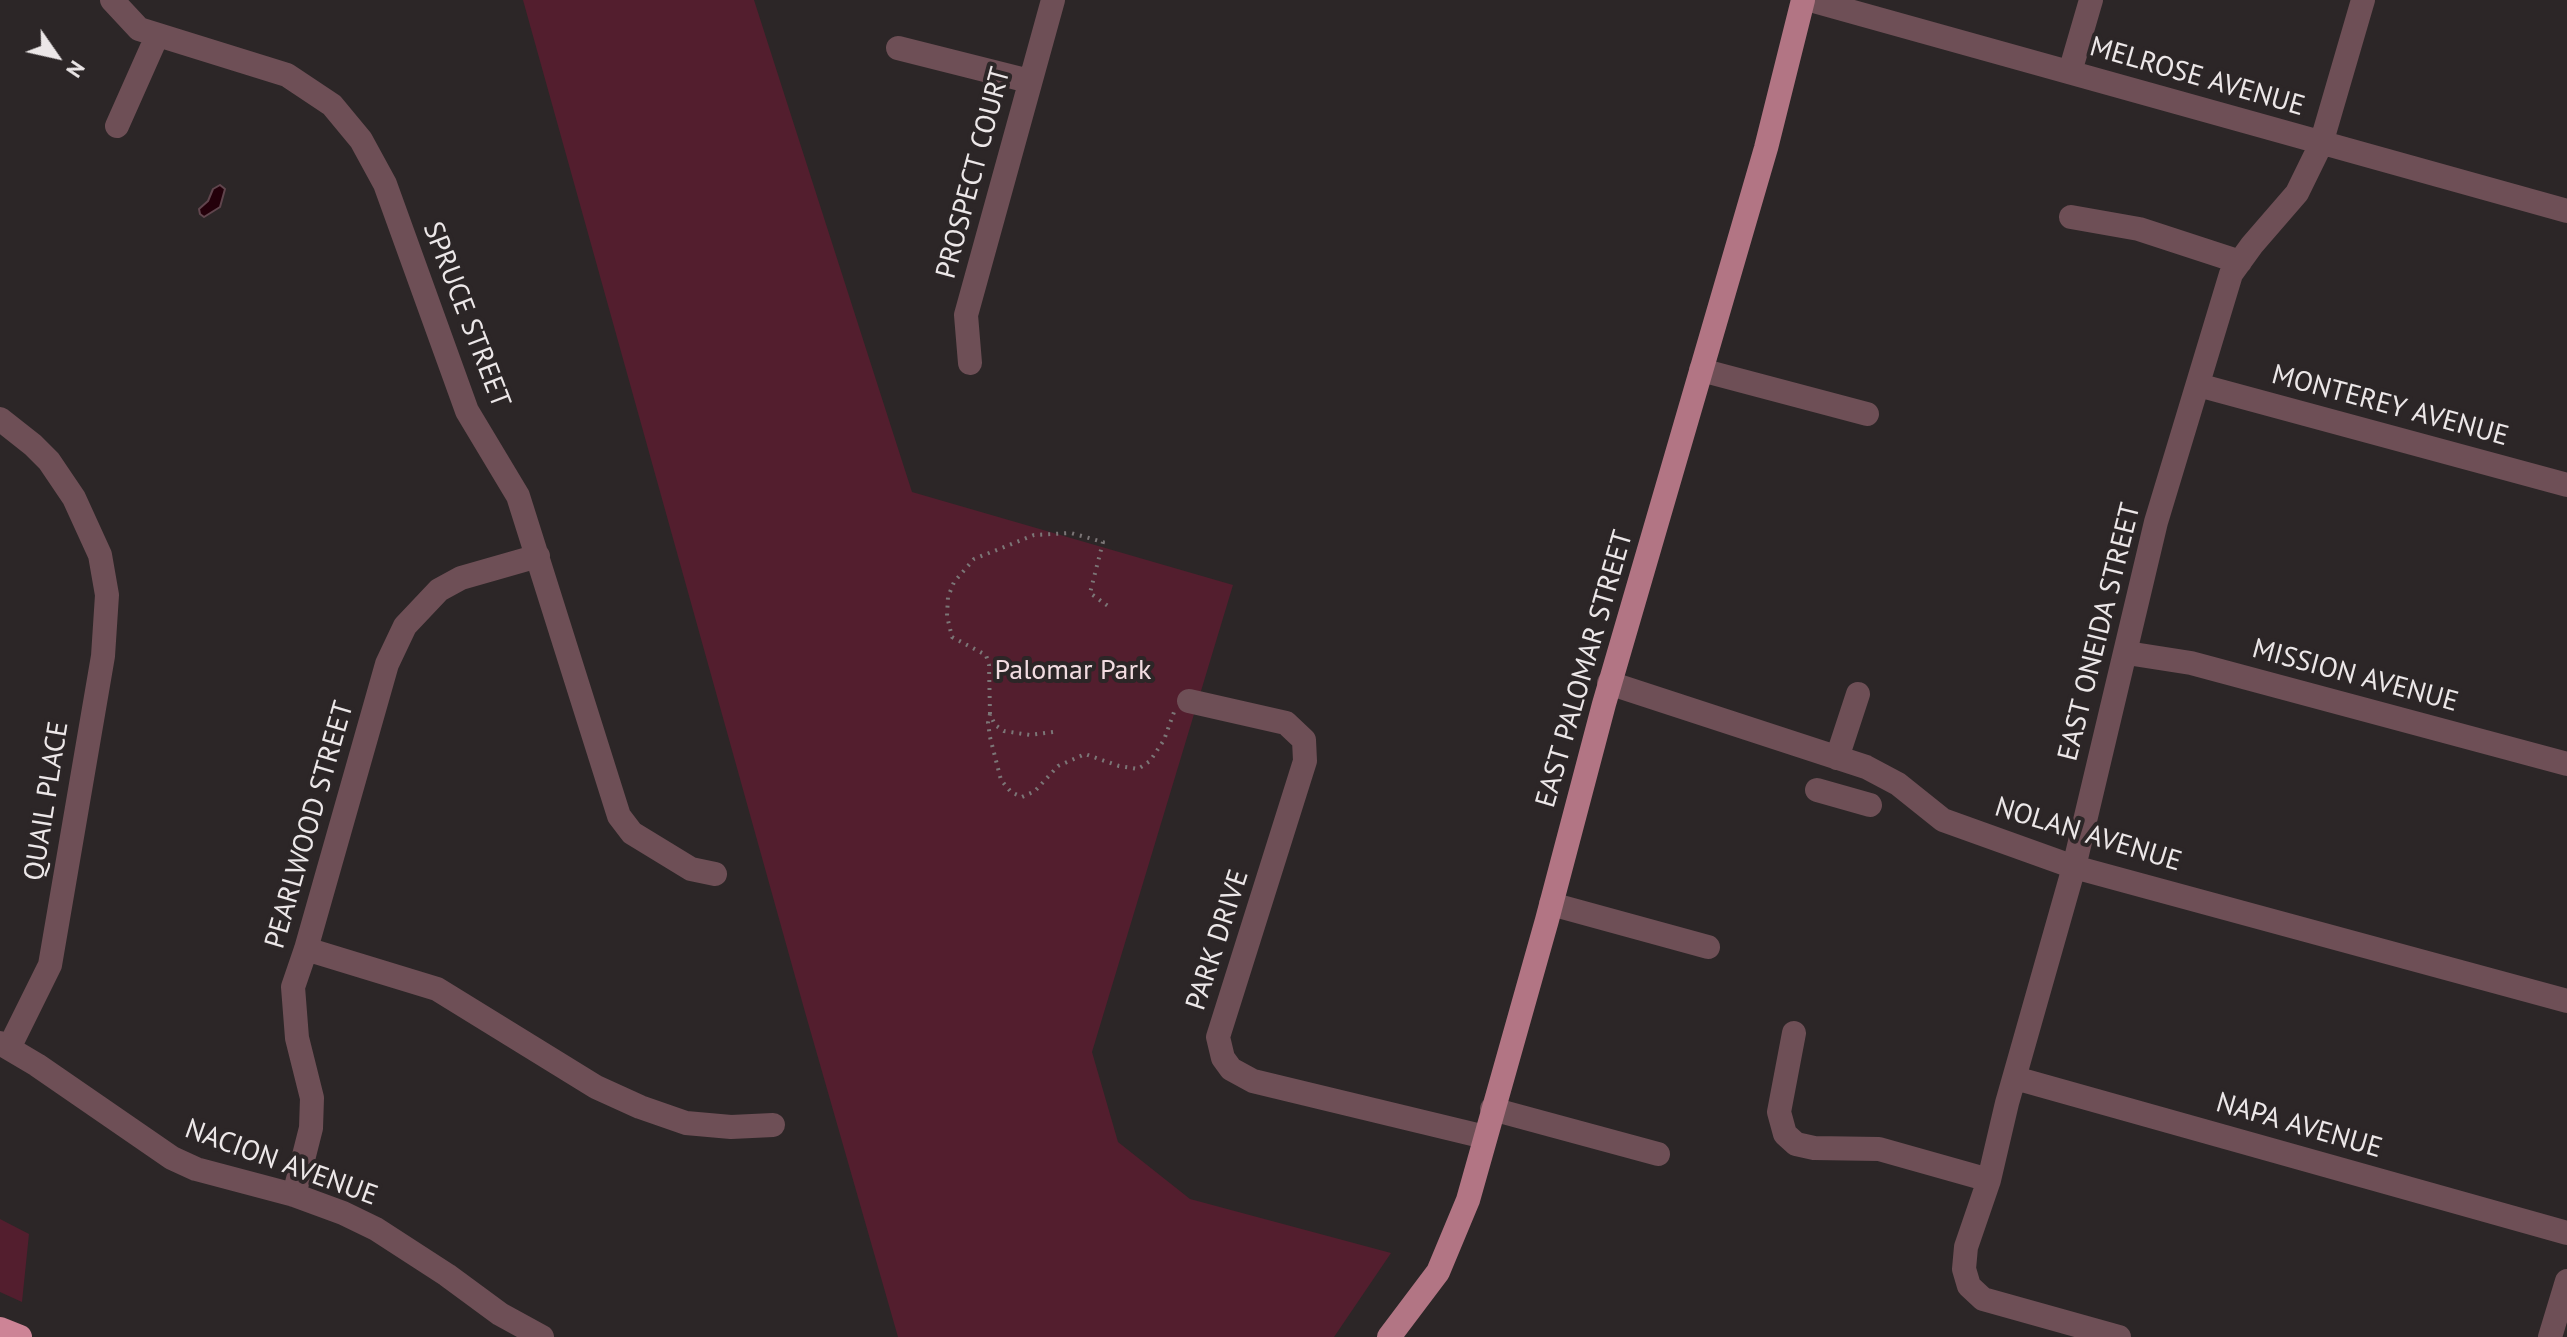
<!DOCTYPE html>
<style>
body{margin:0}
#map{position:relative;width:2567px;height:1337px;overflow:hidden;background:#2c2627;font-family:"PT Sans",sans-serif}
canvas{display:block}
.north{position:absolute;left:16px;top:16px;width:80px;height:80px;-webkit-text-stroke:6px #2c2627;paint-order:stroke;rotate:124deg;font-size:22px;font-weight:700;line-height:32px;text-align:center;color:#ece7e8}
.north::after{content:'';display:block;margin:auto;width:28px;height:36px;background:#ece7e8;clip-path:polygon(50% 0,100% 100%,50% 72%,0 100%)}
</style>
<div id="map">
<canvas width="2567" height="1337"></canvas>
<div class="north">N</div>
</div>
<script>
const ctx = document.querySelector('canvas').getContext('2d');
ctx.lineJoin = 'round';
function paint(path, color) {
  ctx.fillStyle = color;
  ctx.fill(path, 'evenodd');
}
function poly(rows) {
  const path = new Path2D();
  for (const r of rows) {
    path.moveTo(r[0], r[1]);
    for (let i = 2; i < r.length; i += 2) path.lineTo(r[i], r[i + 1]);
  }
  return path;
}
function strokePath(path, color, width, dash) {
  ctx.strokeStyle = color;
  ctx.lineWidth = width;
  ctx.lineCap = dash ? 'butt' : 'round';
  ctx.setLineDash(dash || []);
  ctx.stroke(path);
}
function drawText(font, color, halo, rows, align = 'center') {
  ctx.font = font + ' "PT Sans",sans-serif';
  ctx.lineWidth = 8;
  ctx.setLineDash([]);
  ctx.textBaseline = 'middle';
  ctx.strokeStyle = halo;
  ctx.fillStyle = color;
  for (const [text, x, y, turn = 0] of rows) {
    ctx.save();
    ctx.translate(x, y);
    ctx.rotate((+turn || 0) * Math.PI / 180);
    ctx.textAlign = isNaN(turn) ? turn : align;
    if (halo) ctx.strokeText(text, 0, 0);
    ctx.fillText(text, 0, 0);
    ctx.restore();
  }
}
paint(poly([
 [523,0,754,0,912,492,1233,585,1092,1052,1118,1142,1190,1199,1391,1253,1334,1337,898,1337,805,1012],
 [0,1219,29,1234,22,1302,0,1292]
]), '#531e2e');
const water = poly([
 [220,185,225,189,220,207,204,217,200,214,199,209,208,201,213,189,220,185]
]);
paint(water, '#24000a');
strokePath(water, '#60454d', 2);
strokePath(poly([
 [990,714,989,665,986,655,952,637,947,616,948,597,954,582,974,559,1034,535,1071,533,1103,542,1090,593,1108,606],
 [1053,732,1030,735,1004,731,995,725,990,714,988,723,990,737,1001,780,1011,792,1022,797,1035,791,1058,766,1085,754,1119,766,1138,769,1150,761,1164,740,1174,712]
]), '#7c7677', 4, [2, 6]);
strokePath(poly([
 [112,0,139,29,287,75,332,105,361,140,385,184,467,411,518,496,619,816,632,833,691,869,715,874],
 [1810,0,2567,211],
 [898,48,1029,81],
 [2070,72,2091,0],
 [117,126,157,36],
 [2071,217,2139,229,2240,262],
 [970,363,966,315,1053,0],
 [1701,370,1867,414],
 [2198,385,2567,485],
 [0,419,33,445,49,461,74,498,100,555,107,595,103,656,50,965,9,1048],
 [2127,653,2191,663,2567,764],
 [1609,683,1866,767,1898,784,1943,820,2074,867,2567,1001],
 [1189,701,1286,723,1304,740,1305,761,1218,1037,1223,1058,1231,1069,1253,1081,1485,1137],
 [1837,758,1858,694],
 [1817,790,1870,805],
 [1551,904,1708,947],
 [306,949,437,989,596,1087,640,1107,686,1123,731,1127,773,1125],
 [1794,1033,1779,1112,1785,1134,1796,1144,1814,1148,1879,1149,1989,1180],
 [0,1043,37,1065,172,1158,196,1169,294,1195,343,1213,376,1229,447,1275,500,1314,542,1337],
 [2015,1078,2567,1233],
 [1492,1109,1658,1154],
 [294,1195,311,1128,312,1098,297,1038,293,987,306,949,387,664,405,626,439,590,461,578,538,556],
 [2119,1337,1983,1299,1969,1286,1964,1269,1966,1247,1989,1180,2007,1103,2074,867,2156,522,2231,274,2252,245,2297,193,2321,144,2363,0],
 [2550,1337,2567,1281]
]), '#6e4f56', 24);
strokePath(poly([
 [1389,1337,1438,1272,1468,1200,1547,920,1604,704,1766,148,1803,0]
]), '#b27584', 24);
strokePath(poly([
 [0,1329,20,1337]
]), '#cd8496', 24);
drawText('28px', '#ece7e8', '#2c2627', [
 ["MELROSE AVENUE",2197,77,16],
 ["PROSPECT COURT",974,173,-75],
 ["SPRUCE STREET",466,315,69],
 ["MONTEREY AVENUE",2390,406,15],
 ["EAST ONEIDA STREET",2100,632,-76],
 ["EAST PALOMAR STREET",1585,669,-74],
 ["MISSION AVENUE",2355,676,15],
 ["QUAIL PLACE",47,801,-81],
 ["PEARLWOOD STREET",310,825,-74],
 ["NOLAN AVENUE",2088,835,17],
 ["PARK DRIVE",1218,940,-72],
 ["NAPA AVENUE",2299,1126,16],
 ["NACION AVENUE",281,1163,20]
]);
drawText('28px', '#f2dce1', '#2c2627', [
 ["Palomar Park",1073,671]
]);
</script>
